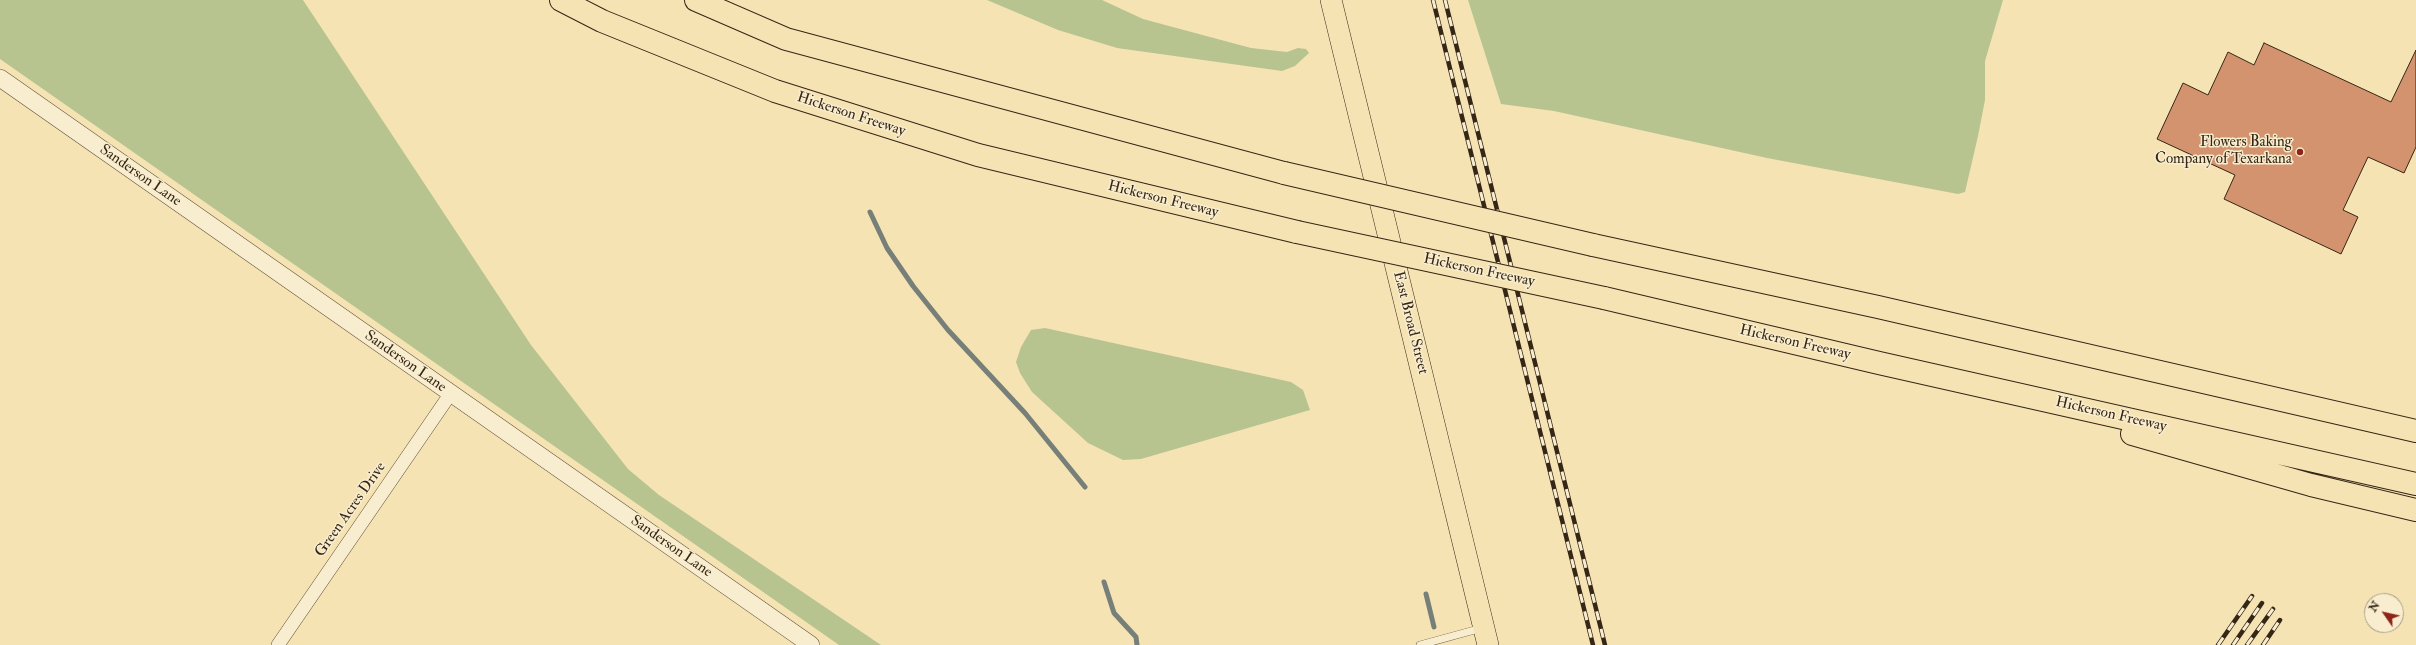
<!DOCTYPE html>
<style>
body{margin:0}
#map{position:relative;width:2416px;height:645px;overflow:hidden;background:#f5e3b4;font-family:"IM FELL Double Pica",serif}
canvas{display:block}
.north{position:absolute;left:2364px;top:593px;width:40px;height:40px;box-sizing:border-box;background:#f8edce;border:1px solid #aa9d84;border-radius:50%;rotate:304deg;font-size:11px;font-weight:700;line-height:16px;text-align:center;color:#352616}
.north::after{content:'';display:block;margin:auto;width:14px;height:18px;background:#8f2418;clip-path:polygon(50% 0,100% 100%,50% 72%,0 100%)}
</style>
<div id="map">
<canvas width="2416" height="645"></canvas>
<div class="north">N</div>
</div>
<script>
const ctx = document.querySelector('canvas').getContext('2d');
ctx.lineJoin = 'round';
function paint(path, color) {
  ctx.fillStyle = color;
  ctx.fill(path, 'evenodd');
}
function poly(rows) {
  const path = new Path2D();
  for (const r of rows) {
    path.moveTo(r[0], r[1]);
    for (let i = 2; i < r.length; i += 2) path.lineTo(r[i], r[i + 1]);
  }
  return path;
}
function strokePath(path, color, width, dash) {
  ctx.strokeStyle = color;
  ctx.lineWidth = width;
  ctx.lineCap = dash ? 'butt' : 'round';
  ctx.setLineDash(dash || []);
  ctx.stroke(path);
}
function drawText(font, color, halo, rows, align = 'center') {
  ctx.font = font + ' "IM FELL Double Pica",serif';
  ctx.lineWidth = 3;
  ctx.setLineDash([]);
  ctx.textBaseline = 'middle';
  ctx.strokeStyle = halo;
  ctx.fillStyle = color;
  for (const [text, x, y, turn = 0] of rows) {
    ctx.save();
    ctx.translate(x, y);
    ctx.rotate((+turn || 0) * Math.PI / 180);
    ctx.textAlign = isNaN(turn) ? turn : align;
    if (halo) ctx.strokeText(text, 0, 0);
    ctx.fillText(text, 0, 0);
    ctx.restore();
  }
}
paint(poly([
 [0,0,303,0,531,345,628,469,659,495,881,645,839,645,0,59],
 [987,0,1102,0,1143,19,1251,48,1287,52,1298,48,1306,49,1309,53,1295,66,1282,71,1117,48,1058,30],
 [1468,0,2003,0,1985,61,1985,100,1978,136,1965,192,1958,194,1767,158,1554,111,1501,104],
 [1045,328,1291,382,1303,390,1310,410,1141,459,1123,460,1088,443,1032,392,1020,373,1016,362,1021,347,1031,330]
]), '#b8c490');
strokePath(poly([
 [870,212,887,248,913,286,948,330,1025,413,1085,487],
 [1104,582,1114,613,1136,637,1137,645],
 [1426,594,1434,627]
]), '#767f78', 5);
const building = poly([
 [2264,43,2391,102,2416,50,2416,147,2404,173,2368,157,2343,210,2358,217,2341,254,2224,199,2235,175,2157,139,2183,83,2208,95,2228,52,2254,65,2264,43]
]);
paint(building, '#d3936e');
strokePath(building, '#352616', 1);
const service = poly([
 [1420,645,1482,628]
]);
const minor = poly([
 [278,645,451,393]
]);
const tertiary = poly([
 [0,78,811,645]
]);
const primary = poly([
 [1331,0,1488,645]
]);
const motorway = poly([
 [561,0,602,21,775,91,978,155,1297,232],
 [696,0,786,39,1284,173],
 [1593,245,1878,307,2416,431],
 [1604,298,1879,363,2416,484],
 [2132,434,2311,485,2416,510]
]);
strokePath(service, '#65553e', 8);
strokePath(minor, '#65553e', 14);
strokePath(tertiary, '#65553e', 18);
strokePath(primary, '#352616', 22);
strokePath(motorway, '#352616', 24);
strokePath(service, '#f8edce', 7);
strokePath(minor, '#f8edce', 13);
strokePath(tertiary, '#f8edce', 17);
strokePath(primary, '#f5e3b4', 21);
strokePath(motorway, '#f5e3b4', 22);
const rail = poly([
 [1433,0,1593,645],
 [1445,0,1605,645],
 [2218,645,2252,596],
 [2233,645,2262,603],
 [2247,645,2273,609],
 [2263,645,2280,620]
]);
strokePath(rail, '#352616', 4.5);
strokePath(rail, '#f8edce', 3, [9]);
const motorwayBridge = poly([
 [1284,173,1593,245],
 [1297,232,1604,298]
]);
strokePath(motorwayBridge, '#352616', 24, []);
strokePath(motorwayBridge, '#f5e3b4', 22);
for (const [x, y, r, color] of [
 [2300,152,4,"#8f2418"]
]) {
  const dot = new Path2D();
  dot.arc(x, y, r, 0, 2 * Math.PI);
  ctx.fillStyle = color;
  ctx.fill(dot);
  strokePath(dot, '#f8edce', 1.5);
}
drawText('15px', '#352616', '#f8edce', [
 ["Hickerson Freeway",851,115,18],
 ["Sanderson Lane",140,176,35],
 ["Hickerson Freeway",1163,200,14],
 ["Hickerson Freeway",1479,271,12],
 ["East Broad Street",1410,323,76],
 ["Hickerson Freeway",1795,343,13],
 ["Sanderson Lane",405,362,35],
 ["Hickerson Freeway",2111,415,13],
 ["Green Acres Drive",351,510,-55],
 ["Sanderson Lane",671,547,35]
]);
drawText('15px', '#352616', '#f8edce', [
 ["Flowers Baking",2292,143],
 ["Company of Texarkana",2292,160]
], 'right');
</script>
